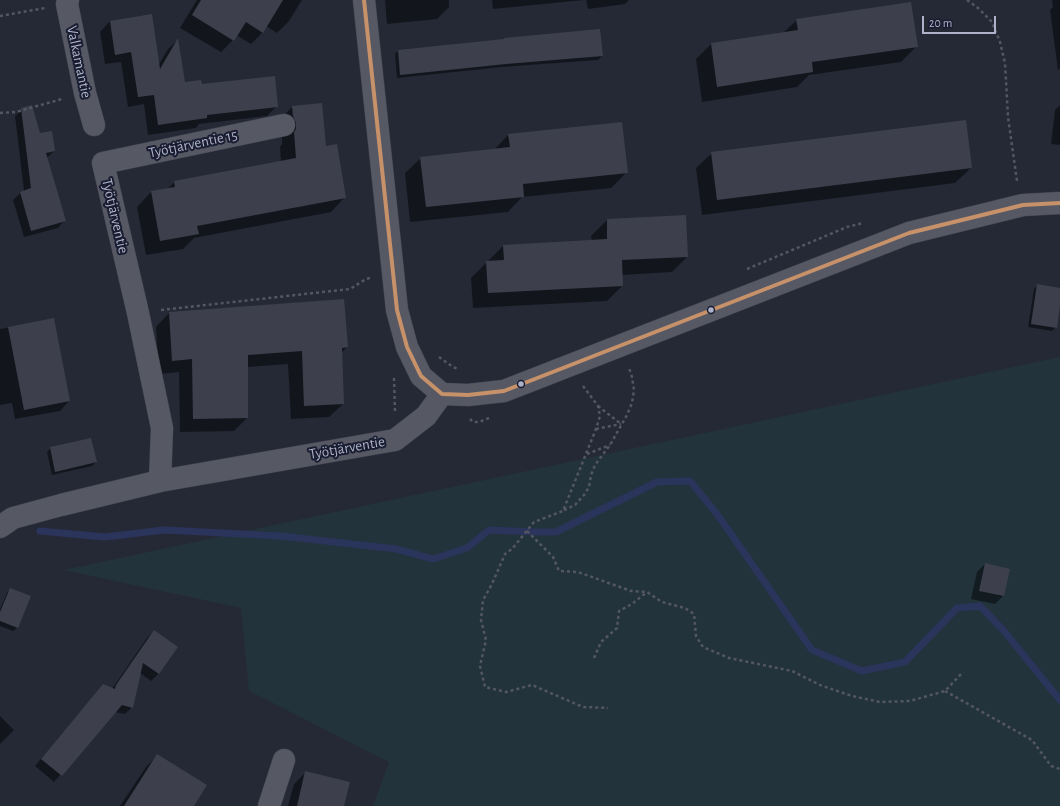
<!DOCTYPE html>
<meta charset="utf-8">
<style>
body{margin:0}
#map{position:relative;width:1060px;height:806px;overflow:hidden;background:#252936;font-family:"Alegreya Sans",sans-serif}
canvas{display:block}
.scale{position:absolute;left:922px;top:16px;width:74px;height:18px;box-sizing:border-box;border:2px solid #aeb2c8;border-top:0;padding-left:5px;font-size:12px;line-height:14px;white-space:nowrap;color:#aeb2c8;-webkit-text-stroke:3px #191d31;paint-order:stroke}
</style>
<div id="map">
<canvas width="1060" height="806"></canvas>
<div class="scale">20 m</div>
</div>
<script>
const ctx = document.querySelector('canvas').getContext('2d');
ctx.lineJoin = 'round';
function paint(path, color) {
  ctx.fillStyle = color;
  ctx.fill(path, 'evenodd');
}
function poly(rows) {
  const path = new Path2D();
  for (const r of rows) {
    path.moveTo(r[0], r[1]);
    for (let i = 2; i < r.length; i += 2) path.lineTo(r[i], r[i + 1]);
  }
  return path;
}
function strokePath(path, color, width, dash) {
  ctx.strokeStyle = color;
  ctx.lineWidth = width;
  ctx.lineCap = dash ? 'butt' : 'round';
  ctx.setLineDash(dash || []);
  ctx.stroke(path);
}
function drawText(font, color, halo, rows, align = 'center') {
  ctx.font = font + ' "Alegreya Sans",sans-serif';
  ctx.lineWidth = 4;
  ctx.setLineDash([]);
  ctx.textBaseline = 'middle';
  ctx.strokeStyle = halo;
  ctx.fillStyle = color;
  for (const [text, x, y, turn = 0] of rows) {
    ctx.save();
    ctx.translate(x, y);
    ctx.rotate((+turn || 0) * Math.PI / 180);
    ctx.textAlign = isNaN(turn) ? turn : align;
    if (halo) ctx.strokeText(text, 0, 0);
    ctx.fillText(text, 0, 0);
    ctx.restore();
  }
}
paint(poly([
 [1060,357,1060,806,373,806,389,762,249,691,241,608,64,570]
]), '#22333c');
paint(poly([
 [197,0,302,0,289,21,277,33,266,26,263,32,251,44,236,35,233,40,221,52,180,28],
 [385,0,449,0,449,7,437,19,387,24],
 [492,0,584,0,493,9],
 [586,0,629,0,625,4,588,9],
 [1052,0,1060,0,1060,69,1058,70,1050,10,1053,7],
 [797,20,917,46,901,62,809,75,797,87,702,102,696,59,711,44,783,33],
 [110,21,158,66,168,49,178,40,184,83,201,85,277,106,267,116,199,124,196,128,148,135,144,104,128,107,121,62,105,64,100,32],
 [504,39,602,56,598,60,502,67,397,78,395,54,398,51,503,40],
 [1060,105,1060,145,1051,144,1055,110],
 [292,107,325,147,345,197,331,212,194,238,183,249,146,255,137,207,151,192,167,189,175,182,281,162,280,147,282,144,282,138,279,131,278,122],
 [22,109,40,134,54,151,47,158,64,221,58,228,24,237,13,200,20,193,24,191,15,116],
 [508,135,627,172,611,188,522,197,508,212,410,222,405,173,421,158,494,150],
 [712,153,971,168,955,183,702,215,696,168],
 [685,216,687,257,672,272,622,275,622,286,607,301,473,308,471,278,503,246,592,241,591,236,607,220],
 [1037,286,1060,289,1060,299,1056,327,1052,331,1028,327,1034,289],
 [169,313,347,347,341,353,343,404,329,417,291,419,288,364,247,367,247,418,234,431,180,432,179,372,159,374,156,327],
 [54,319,69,401,60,411,15,419,12,403,0,405,0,329],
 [51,448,96,462,92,466,52,475,47,452],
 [985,564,1003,596,995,604,971,599,977,572],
 [11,589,17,628,13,631,0,626,0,609,7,593],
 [154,631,177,647,158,674,151,681,140,673,132,707,125,714,115,712,54,782,35,766,96,693,112,689,147,638],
 [0,716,14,730,0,744],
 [158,755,192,806,120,806,146,767],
 [306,772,343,806,288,806,294,784]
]), '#0007');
strokePath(poly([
 [40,531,105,537,164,530,281,536,396,549,433,559,467,548,489,530,535,532,556,532,657,482,690,481,717,514,812,650,862,671,905,662,957,608,980,606,1004,631,1060,700]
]), '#2b345b', 7);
paint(poly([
 [201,0,283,0,263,33,246,22,234,41,192,15],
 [911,2,918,47,812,62,813,72,717,87,711,43,798,30,796,19],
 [152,14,160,69,178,38,185,82,201,80,202,84,275,76,278,107,207,115,207,118,158,125,154,95,138,97,131,52,115,55,110,21],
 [600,29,603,56,506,64,400,75,398,50,504,39,504,38],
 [322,103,326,146,337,144,346,198,197,226,199,234,160,241,151,191,175,187,174,181,296,158,294,132,296,129,296,123,293,116,292,106],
 [32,105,40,133,52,131,55,151,46,153,66,221,31,231,20,192,31,188,21,108],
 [966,120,972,168,717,200,711,152],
 [622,122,628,173,523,184,524,197,426,207,420,157,510,147,508,134],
 [686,215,688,257,622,260,623,286,488,293,486,261,504,260,503,245,607,239,607,219],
 [1037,284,1060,288,1060,306,1057,328,1031,324],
 [344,299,348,347,342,348,344,404,304,406,302,351,248,355,248,418,193,419,192,359,172,361,169,312],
 [54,318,70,401,24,410,8,327],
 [91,438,97,462,55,472,50,447],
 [985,563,1010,569,1004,596,979,591],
 [10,588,31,596,18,628,0,621,0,612],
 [154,630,178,647,159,674,143,663,133,708,122,705,62,776,41,759,103,684,115,689,116,685],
 [157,754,207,785,194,806,124,806],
 [305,771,350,782,344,806,297,806]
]), '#3d404c');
const street = poly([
 [68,0,67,4,85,93,94,125],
 [364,0,397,310,407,347,421,376,442,394],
 [442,394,468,395,504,391,909,233,1023,205,1060,203],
 [160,481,162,428,138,313,103,163,284,125],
 [0,527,13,518,61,505,160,481,395,440,426,416,442,394],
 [269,806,284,760]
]);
strokePath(street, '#40434d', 23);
strokePath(poly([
 [967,0,978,8,992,22,1000,42,1005,63,1008,117,1017,181],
 [0,16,45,8],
 [0,113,16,112,62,99],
 [747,269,847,227,863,223],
 [161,310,350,289,366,279,370,278],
 [439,357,453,367,458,369],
 [394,378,395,411],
 [583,386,598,406,600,416,596,429,563,511,534,522,512,549,505,554,492,584,483,600,481,620,486,640,480,666,485,687,506,692,532,685,583,707,608,708],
 [598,406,621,424],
 [470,419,473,422,479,422,489,418],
 [596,429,621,424],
 [587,454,610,445],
 [564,510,575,505,584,495,589,487,591,475,595,465,610,445,627,415,632,403,634,390,632,377,629,368],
 [527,531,553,557,559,571,578,572,631,591,647,592,662,602,685,608,694,614,696,636,703,647,729,658,792,671,820,685,852,696,880,702,910,701,945,691,963,672],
 [594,658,601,642,617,628,619,611,632,604,647,592],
 [945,691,1032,740,1051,766,1060,769]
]), '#535761', 2.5, [3, 3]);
strokePath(street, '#565864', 22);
strokePath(poly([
 [364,0,397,310,407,347,421,376,442,394,468,395,504,391,909,233,1023,205,1060,203]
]), '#c7916a', 4);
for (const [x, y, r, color] of [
 [711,310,3.5,"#aeb2c8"],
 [521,384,3.5,"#aeb2c8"]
]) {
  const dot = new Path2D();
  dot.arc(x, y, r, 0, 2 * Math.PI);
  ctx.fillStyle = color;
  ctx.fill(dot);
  strokePath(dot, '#191d31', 1.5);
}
drawText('15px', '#aeb2c8', '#191d31', [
 ["Valkamantie",79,62,78],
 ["Työtjärventie 15",193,144,-12],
 ["Työtjärventie",115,216,77],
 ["Työtjärventie",347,448,-10]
]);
</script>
